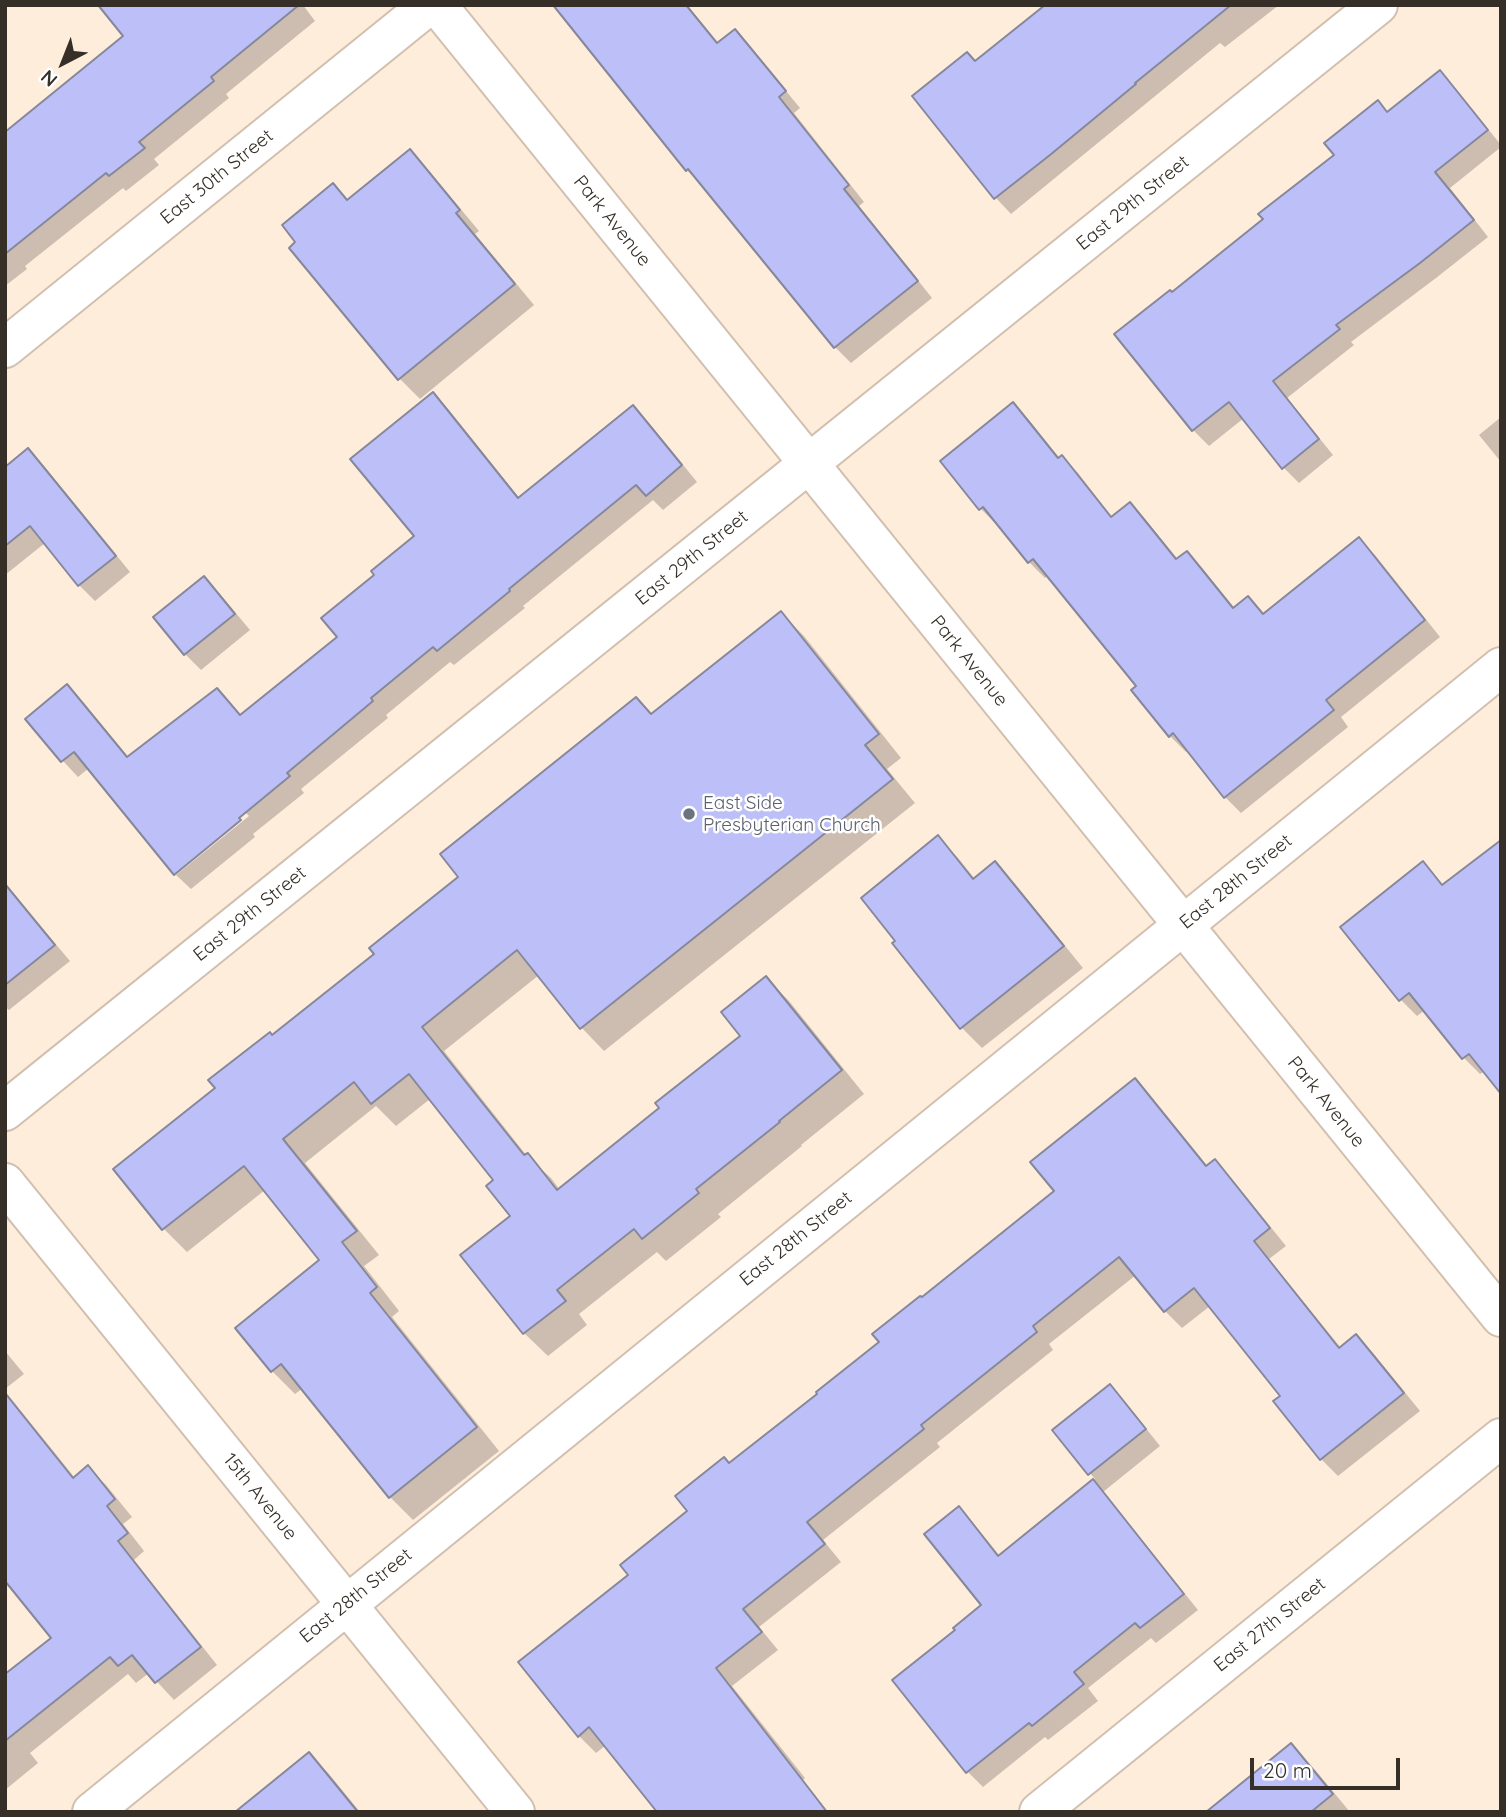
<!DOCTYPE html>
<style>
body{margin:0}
#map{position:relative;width:1506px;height:1817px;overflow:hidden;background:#ffeddc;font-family:Quicksand,sans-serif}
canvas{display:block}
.frame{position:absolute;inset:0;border:7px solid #352f28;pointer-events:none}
.north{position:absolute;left:28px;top:28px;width:70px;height:70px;-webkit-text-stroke:5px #fff;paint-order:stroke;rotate:222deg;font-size:19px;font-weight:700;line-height:28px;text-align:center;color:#352f28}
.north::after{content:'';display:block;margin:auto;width:24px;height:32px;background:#352f28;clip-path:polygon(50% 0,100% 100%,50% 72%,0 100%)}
.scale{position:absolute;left:1250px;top:1758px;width:150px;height:32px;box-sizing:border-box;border:4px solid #352f28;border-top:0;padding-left:9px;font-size:21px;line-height:24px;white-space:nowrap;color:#352f28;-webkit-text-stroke:5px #fff;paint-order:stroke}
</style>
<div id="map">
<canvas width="1506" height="1817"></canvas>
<div class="frame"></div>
<div class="north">N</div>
<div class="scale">20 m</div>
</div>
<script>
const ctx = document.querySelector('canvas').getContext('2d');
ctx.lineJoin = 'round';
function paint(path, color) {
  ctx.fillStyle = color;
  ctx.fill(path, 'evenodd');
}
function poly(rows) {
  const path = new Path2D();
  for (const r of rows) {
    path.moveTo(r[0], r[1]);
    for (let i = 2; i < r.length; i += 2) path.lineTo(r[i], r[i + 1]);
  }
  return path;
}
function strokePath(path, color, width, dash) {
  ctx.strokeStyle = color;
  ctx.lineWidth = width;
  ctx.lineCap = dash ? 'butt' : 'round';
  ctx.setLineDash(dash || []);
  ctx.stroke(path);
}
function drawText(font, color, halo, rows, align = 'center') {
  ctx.font = font + ' Quicksand,sans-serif';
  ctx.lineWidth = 5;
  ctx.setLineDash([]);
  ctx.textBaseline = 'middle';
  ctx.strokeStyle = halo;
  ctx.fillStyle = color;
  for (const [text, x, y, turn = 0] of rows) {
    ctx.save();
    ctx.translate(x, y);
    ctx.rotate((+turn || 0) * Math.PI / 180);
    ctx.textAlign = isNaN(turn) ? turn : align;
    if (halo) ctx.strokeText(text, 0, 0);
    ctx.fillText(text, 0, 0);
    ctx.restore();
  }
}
paint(poly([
 [100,5,303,5,315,21,226,94,229,98,154,159,159,165,126,191,123,188,25,266,27,269,5,286,5,135,126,36],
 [586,5,687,5,718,44,734,31,750,47,800,108,794,113,864,202,859,206,932,298,851,363,835,347,703,186,687,170],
 [1048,5,1279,5,1225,47,1220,43,1011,214,996,198,914,96,975,63],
 [1439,72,1455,88,1501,145,1501,147,1450,188,1488,237,1436,278,1351,342,1354,345,1287,398,1333,455,1299,483,1283,467,1244,418,1209,446,1193,430,1117,335,1172,294,1265,220,1336,155,1378,102,1388,113],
 [410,152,430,172,479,231,475,234,534,305,420,399,399,378,333,185,349,201],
 [433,394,449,410,520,499,633,407,649,423,697,482,663,510,653,500,523,606,525,608,454,665,450,662,386,715,388,718,301,789,304,793,253,834,255,837,191,889,176,875,249,816,246,813,174,872,89,768,78,777,63,761,28,719,67,687,83,702,129,758,217,690,241,716,339,637,376,575,416,536],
 [1013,404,1029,420,1060,459,1062,457,1078,473,1113,518,1130,504,1146,520,1178,560,1187,553,1203,569,1235,609,1248,598,1265,615,1359,539,1375,555,1440,637,1341,717,1348,727,1241,813,1225,797,1188,750,1186,752,1170,736,1138,686,1049,575,1045,578,1029,562,998,523,996,524,980,508],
 [1501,417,1501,462,1479,435],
 [28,451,44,466,130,572,95,601,79,585,45,543,5,575,5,469],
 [204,578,220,594,250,630,201,670,185,654,156,618],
 [781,613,804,636,901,758,887,769,915,803,604,1051,581,1027,539,975,444,1051,527,1156,551,1178,560,1190,661,1108,742,1036,766,978,789,1001,864,1094,801,1145,802,1146,718,1214,721,1217,666,1261,657,1252,579,1314,587,1325,548,1356,524,1333,463,1256,512,1216,496,1181,430,1099,396,1126,376,1106,305,1163,379,1255,364,1266,399,1311,392,1317,499,1451,413,1520,390,1497,303,1388,295,1394,272,1371,322,1260,265,1190,187,1252,164,1229,116,1169,217,1088,272,1037,376,954,460,877,636,699,653,715],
 [938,838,958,858,975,879,995,863,1015,884,1083,968,982,1048,962,1028,894,944],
 [1423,863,1444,886,1485,1071,1480,1074,1464,1058,1425,1010,1417,1016,1401,1000],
 [5,884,70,961,9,1010,5,1007],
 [1135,1081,1152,1098,1208,1167,1215,1161,1232,1179,1286,1246,1269,1259,1341,1348,1356,1336,1373,1353,1420,1411,1338,1476,1321,1459,1282,1396,1210,1306,1182,1328,1165,1311,1136,1275,1049,1344,1053,1350,937,1443,940,1447,823,1540,841,1562,759,1627,778,1650,732,1686,805,1778,803,1780,828,1812,659,1812,606,1745,596,1753,579,1736,631,1575,730,1465,882,1342,922,1299,1057,1192],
 [5,1351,24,1374,5,1389],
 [1110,1386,1125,1402,1160,1446,1103,1492,1198,1610,1156,1643,1151,1638,1088,1688,1098,1701,1048,1740,1045,1737,983,1787,968,1772,957,1630,983,1605,959,1509,974,1524,1000,1556,1095,1479,1054,1430],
 [5,1391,75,1478,88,1468,106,1485,132,1517,123,1524,144,1551,134,1560,217,1665,174,1700,149,1673,136,1683,128,1674,30,1753,38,1763,5,1790,5,1676,53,1638,5,1579],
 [1291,1746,1316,1771,1350,1812,1220,1812],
 [309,1754,329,1774,360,1812,238,1812]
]), '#0003');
const building = poly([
 [98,5,299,5,211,77,214,81,139,142,145,148,109,176,106,173,5,254,5,132,123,36,98,5],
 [553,5,686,5,717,43,735,29,786,91,779,97,849,185,844,189,918,281,834,348,688,169,686,171,553,5],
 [1045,5,1231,5,1135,83,1136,84,1050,155,994,199,912,96,967,52,975,61,1045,5],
 [1440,70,1488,130,1435,172,1474,220,1420,263,1336,325,1340,329,1273,381,1319,439,1282,469,1229,402,1192,431,1114,334,1170,290,1172,292,1263,219,1258,214,1334,155,1324,143,1378,100,1387,112,1440,70],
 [410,149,460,210,456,213,515,284,398,380,289,248,295,242,282,225,333,183,347,200,410,149],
 [433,392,518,498,633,405,682,465,646,496,636,485,509,589,510,591,437,651,433,647,371,698,373,701,287,773,290,776,239,818,241,820,174,875,74,752,61,762,25,719,67,684,127,757,217,688,240,715,337,637,321,618,374,575,371,571,414,536,350,459,433,392],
 [1013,402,1058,458,1062,455,1111,517,1130,502,1176,559,1187,551,1233,608,1248,596,1263,614,1359,537,1425,620,1326,700,1334,710,1224,798,1173,733,1169,737,1131,690,1136,686,1033,559,1028,563,983,507,979,510,940,461,1013,402],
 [28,448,116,556,78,586,30,526,5,546,5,467,28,448],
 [204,576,235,614,184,655,153,617,204,576],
 [781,611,879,734,865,745,893,779,580,1029,517,950,422,1027,524,1155,528,1153,557,1190,659,1108,655,1103,740,1036,721,1012,766,976,842,1070,779,1121,780,1122,696,1189,699,1193,642,1239,634,1229,557,1290,566,1301,523,1334,460,1255,510,1216,486,1186,493,1180,409,1074,371,1104,354,1082,283,1139,357,1231,342,1242,377,1287,370,1293,477,1427,389,1498,281,1364,271,1372,235,1328,319,1260,244,1166,162,1230,113,1169,215,1088,208,1080,270,1032,272,1035,374,954,369,948,458,877,440,854,636,697,651,714,781,611],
 [938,835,973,879,995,861,1064,946,960,1029,892,943,895,941,861,898,938,835],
 [1501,840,1501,1094,1469,1054,1462,1059,1409,993,1399,1001,1340,927,1423,861,1442,885,1501,840],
 [5,884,55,945,5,985,5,884],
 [1135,1078,1206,1166,1215,1159,1270,1228,1254,1241,1339,1348,1356,1334,1404,1393,1320,1460,1273,1401,1280,1396,1194,1288,1164,1312,1119,1257,1033,1326,1037,1332,921,1425,924,1429,807,1522,825,1544,743,1609,762,1632,716,1668,827,1812,657,1812,589,1727,578,1737,518,1662,628,1575,620,1565,687,1511,675,1496,724,1457,729,1463,817,1394,816,1392,879,1342,872,1334,920,1296,922,1297,1054,1191,1030,1162,1135,1078],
 [1110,1384,1146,1429,1088,1475,1052,1430,1110,1384],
 [5,1393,73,1478,88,1465,115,1499,107,1506,128,1533,118,1541,201,1647,155,1683,132,1655,118,1666,110,1657,5,1741,5,1674,51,1638,5,1581,5,1393],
 [1093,1479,1184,1594,1140,1628,1135,1623,1074,1672,1084,1684,1032,1726,1029,1723,966,1773,892,1680,955,1630,953,1628,981,1605,924,1534,959,1506,998,1556,1093,1479],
 [1291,1743,1333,1794,1311,1812,1206,1812,1291,1743],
 [309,1752,358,1812,235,1812,309,1752]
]);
paint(building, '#bdc0f8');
strokePath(building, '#86879b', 2);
const minor = poly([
 [5,348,429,5],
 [5,1111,1378,5],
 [5,1183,515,1812],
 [92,1812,1501,667],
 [1039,1812,1501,1438]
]);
const tertiary = poly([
 [437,5,1501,1317]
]);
strokePath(minor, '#d1c0b0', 42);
strokePath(tertiary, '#d1c0b0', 42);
strokePath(minor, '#fff', 38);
strokePath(tertiary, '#fff', 38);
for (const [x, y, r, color] of [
 [689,814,7,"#6b7280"]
]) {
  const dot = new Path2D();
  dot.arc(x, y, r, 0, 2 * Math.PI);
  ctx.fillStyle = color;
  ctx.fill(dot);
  strokePath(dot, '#fff', 2.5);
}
drawText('19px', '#352f28', '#fff', [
 ["East 30th Street",217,177,-39],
 ["East 29th Street",1133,203,-39],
 ["Park Avenue",612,221,51],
 ["East 29th Street",692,558,-39],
 ["Park Avenue",969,661,51],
 ["East 28th Street",1236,882,-39],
 ["East 29th Street",250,914,-39],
 ["Park Avenue",1326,1102,51],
 ["East 28th Street",796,1239,-39],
 ["15th Avenue",260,1497,51],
 ["East 28th Street",356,1596,-39],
 ["East 27th Street",1270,1625,-39]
]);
drawText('19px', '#5b616d', '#fff', [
 ["East Side",703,803],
 ["Presbyterian Church",703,825]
], 'left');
</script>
